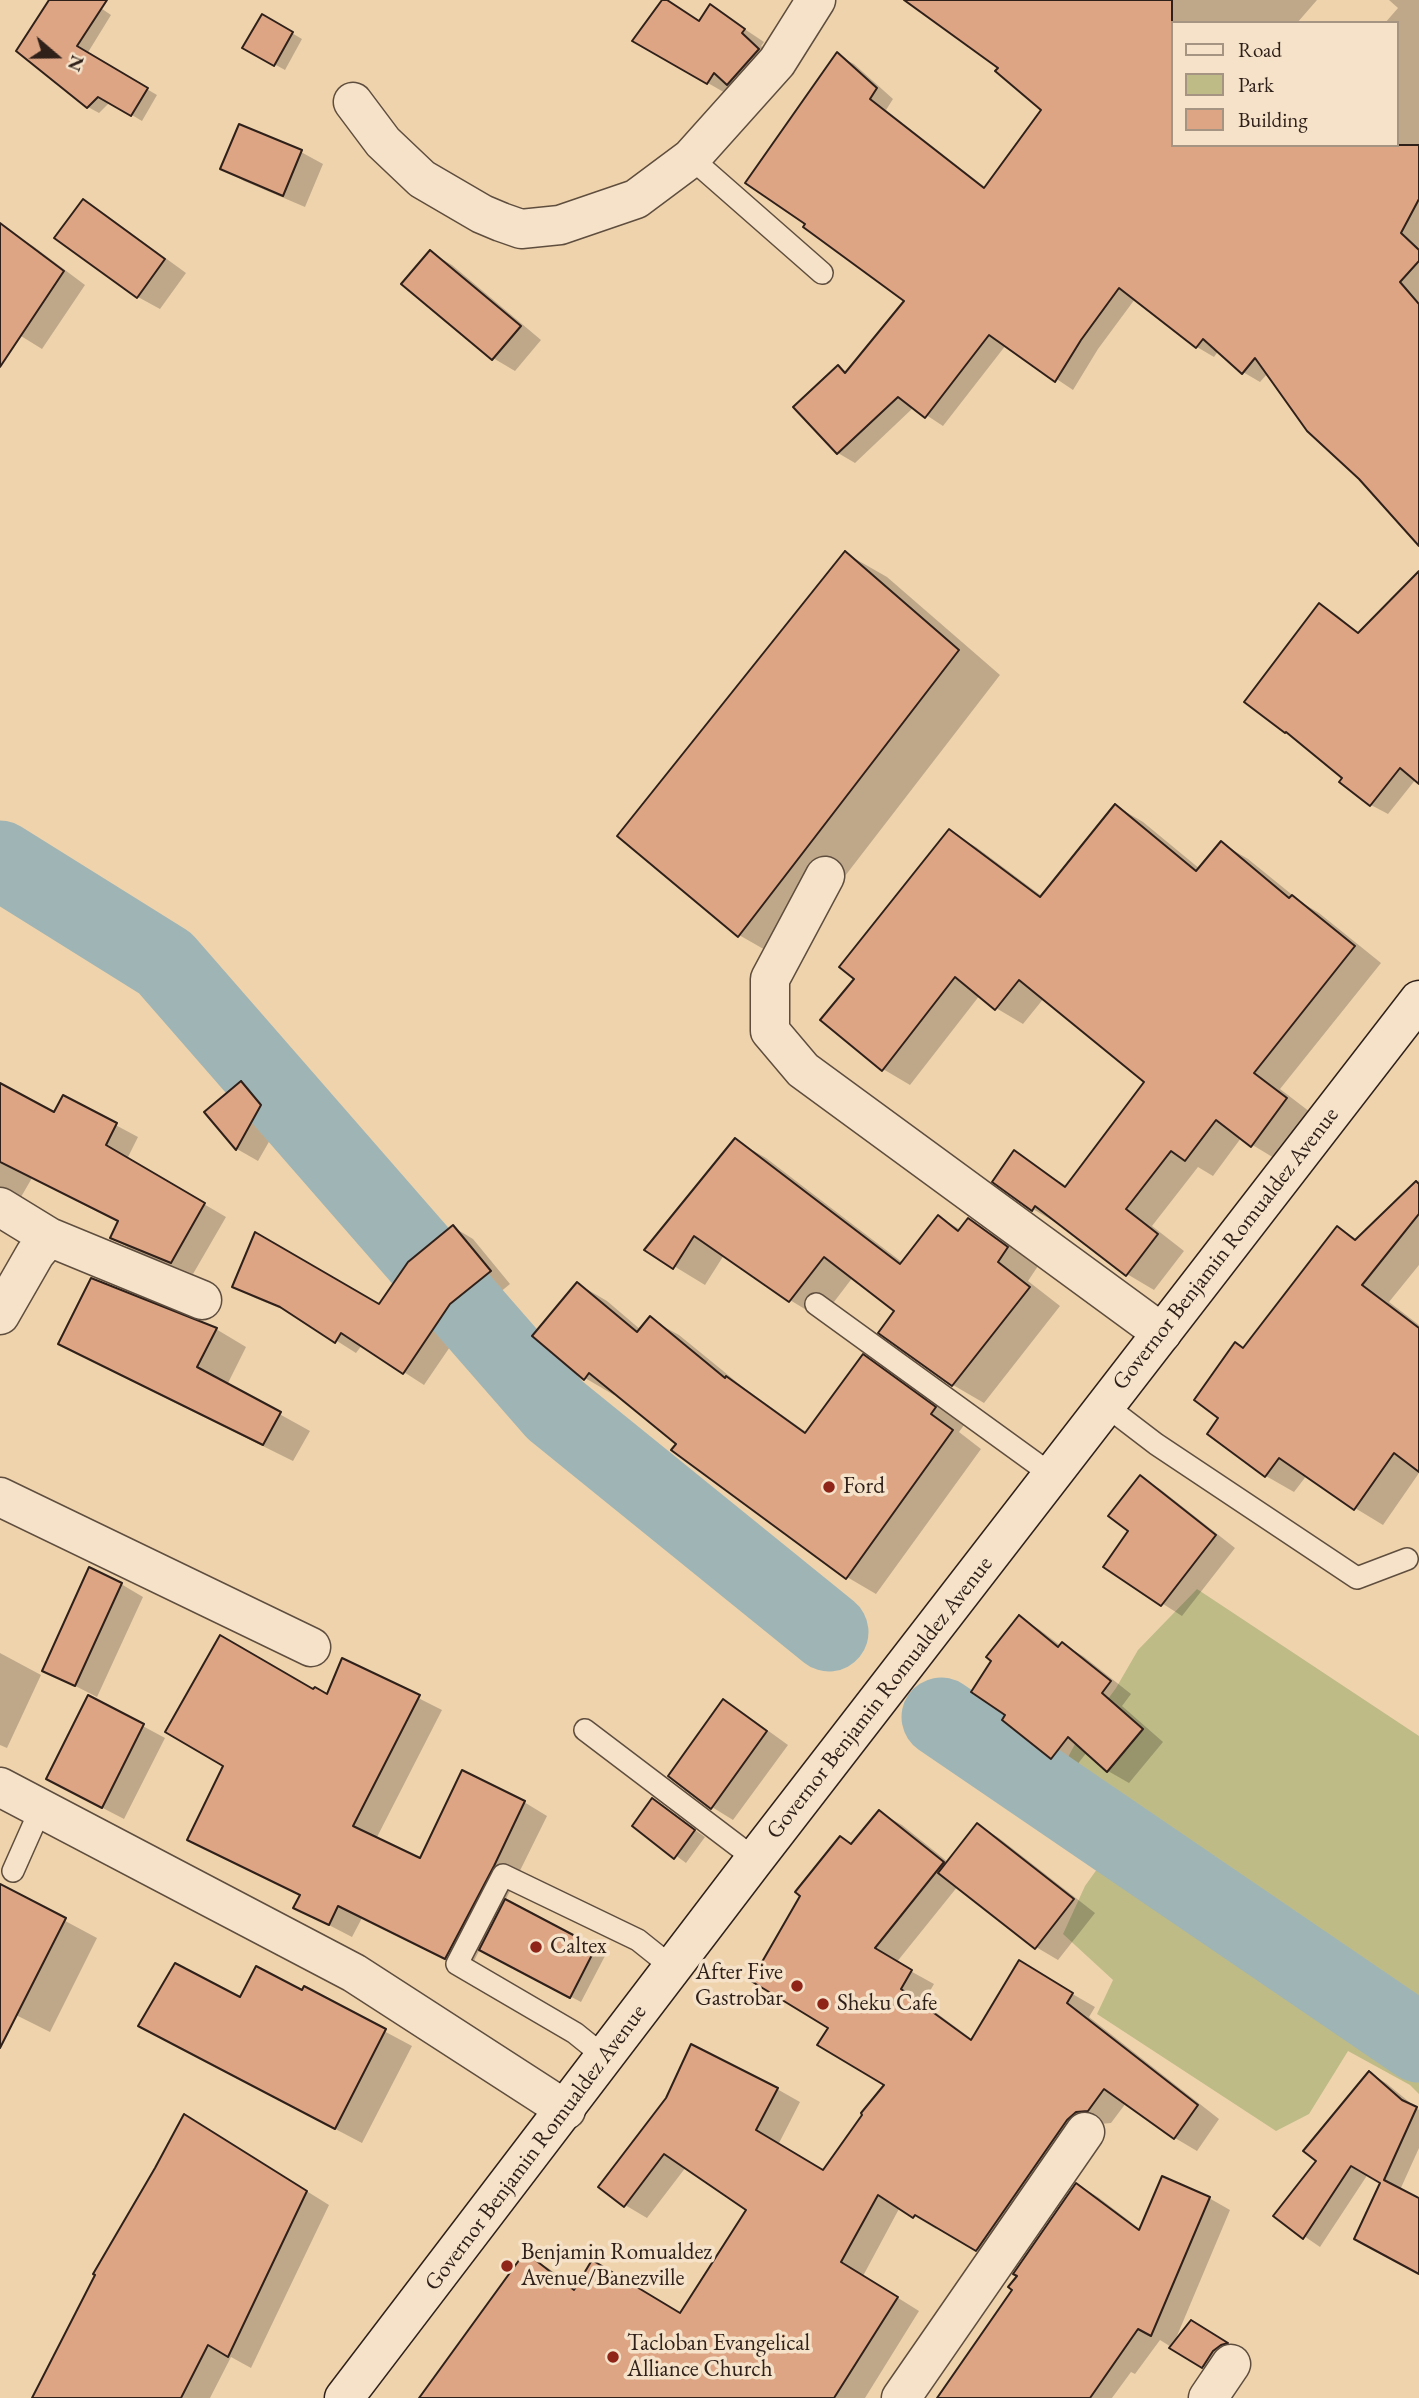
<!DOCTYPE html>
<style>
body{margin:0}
#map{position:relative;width:1419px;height:2398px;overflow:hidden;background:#efd3ac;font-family:"EB Garamond",serif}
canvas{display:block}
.legend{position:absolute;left:1171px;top:21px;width:228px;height:126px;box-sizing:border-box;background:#f5e2c9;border:2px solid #a69483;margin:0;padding:9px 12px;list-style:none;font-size:21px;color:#2f201a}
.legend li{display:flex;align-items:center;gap:14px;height:35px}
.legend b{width:35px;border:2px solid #a69483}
.north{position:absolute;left:21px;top:21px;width:70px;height:70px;-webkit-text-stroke:5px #f5e2c9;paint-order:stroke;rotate:110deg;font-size:19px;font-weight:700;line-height:28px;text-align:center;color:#2f201a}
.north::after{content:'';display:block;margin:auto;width:24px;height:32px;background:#2f201a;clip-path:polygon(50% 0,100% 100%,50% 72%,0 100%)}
</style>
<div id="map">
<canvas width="1419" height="2398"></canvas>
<ul class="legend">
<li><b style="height:9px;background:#f5e2c9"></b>Road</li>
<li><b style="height:19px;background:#bebb87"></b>Park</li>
<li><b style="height:19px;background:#dda584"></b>Building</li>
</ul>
<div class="north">N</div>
</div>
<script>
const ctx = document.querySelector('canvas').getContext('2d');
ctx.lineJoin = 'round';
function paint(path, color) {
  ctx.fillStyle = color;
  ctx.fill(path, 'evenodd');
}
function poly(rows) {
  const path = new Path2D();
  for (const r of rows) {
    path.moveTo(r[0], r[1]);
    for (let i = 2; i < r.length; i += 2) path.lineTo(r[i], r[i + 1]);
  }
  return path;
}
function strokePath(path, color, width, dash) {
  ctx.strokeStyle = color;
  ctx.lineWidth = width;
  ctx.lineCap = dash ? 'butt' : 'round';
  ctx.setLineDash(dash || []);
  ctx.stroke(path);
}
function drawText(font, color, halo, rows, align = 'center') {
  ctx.font = font + ' "EB Garamond",serif';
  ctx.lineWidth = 7;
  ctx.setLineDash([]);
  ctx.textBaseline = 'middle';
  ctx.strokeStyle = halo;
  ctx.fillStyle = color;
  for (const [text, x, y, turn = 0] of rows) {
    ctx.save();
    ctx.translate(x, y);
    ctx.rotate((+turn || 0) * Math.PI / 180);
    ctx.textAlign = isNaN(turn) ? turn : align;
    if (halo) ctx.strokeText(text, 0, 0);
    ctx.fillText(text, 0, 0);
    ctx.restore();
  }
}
paint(poly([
 [1197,1589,1419,1736,1419,2094,1410,2085,1348,2051,1309,2114,1276,2131,1097,2014,1113,1980,1063,1934,1085,1886,1137,1813,1067,1759,1075,1744,1116,1688,1138,1650]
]), '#bebb87');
paint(poly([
 [51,0,89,0,111,15,87,54,157,95,142,121,110,102,99,113,88,107],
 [664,0,700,22,710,6,764,42,761,46,778,62,727,94,635,41],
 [917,0,1317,0,1297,23,1172,23,1172,145,1396,145,1396,23,1385,23,1398,8,1389,0,1419,0,1419,543,1268,373,1260,382,1243,372,1219,350,1214,357,1197,347,1135,299,1098,349,1073,390,1006,345,943,426,914,407,855,463,838,453,796,407,839,368,847,373,907,301,837,55,854,64,893,99,886,110,986,188,1043,110,1000,67],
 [263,16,302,39,285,70,245,48],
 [301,152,323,164,305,207,244,181,222,168],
 [83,201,105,214,186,273,160,309,138,297],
 [11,233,33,246,85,285,42,349,0,323,0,251],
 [430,252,452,265,541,340,515,371,493,358],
 [845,553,887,577,1000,675,781,959,739,935],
 [1419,574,1419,781,1416,779,1388,814,1371,805,1345,777,1286,732,1320,605,1337,615,1360,634],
 [1116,806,1143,822,1200,869,1221,843,1248,859,1301,902,1319,913,1381,963,1280,1089,1314,1115,1279,1161,1241,1138,1213,1176,1198,1167,1152,1226,1184,1251,1154,1290,1127,1274,1060,1225,1033,1209,995,1181,1014,1153,1068,1187,1146,1082,1044,998,1023,1024,996,1008,980,995,910,1085,883,1069,856,979,949,832,976,847,1043,897],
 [241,1083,263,1096,282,1119,258,1161,237,1149,206,1113],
 [0,1086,55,1114,63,1097,138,1137,127,1159,226,1217,193,1274,133,1250,112,1238,120,1222,32,1178,21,1197,11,1200,0,1218],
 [735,1140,766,1158,903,1263,939,1217,961,1230,968,1220,999,1238,1038,1266,1028,1281,1060,1306,984,1403,953,1385,881,1332,897,1311,853,1277,821,1319,790,1300,724,1255,705,1285,646,1249],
 [1419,1180,1419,1265,1389,1302,1419,1325,1419,1473,1383,1525,1355,1508,1307,1475,1294,1492,1266,1476,1210,1433,1220,1418,1244,1349,1338,1228,1358,1240],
 [453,1227,473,1239,510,1284,471,1316,424,1385,362,1345,356,1353,296,1315,255,1298,234,1287,379,1306],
 [578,1284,607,1301,641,1330,650,1319,679,1335,744,1388,806,1432,863,1356,892,1373,964,1425,959,1432,981,1449,876,1594,847,1577,616,1393,614,1395,585,1378],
 [216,1329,246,1347,227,1385,310,1431,293,1461,91,1361,61,1343],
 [1140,1477,1160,1489,1235,1548,1182,1616,1105,1567,1130,1531],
 [121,1584,143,1597,97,1697,44,1670],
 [1019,1617,1040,1630,1061,1646,1062,1644,1083,1656,1131,1694,1122,1706,1163,1742,1129,1783,1108,1771,1087,1752,1073,1770,1052,1758,1008,1715],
 [0,1653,41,1675,7,1748,0,1745],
 [343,1660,442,1710,376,1839,421,1860,524,1802,547,1816,505,1901,606,1954,581,2002,480,1949,469,1971,362,1918,352,1937,296,1908,301,1896,189,1839,314,1691,327,1696],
 [89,1697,165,1738,124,1819,70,1791],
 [723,1702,745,1714,788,1745,733,1820,712,1807],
 [653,1800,705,1837,686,1863,635,1825],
 [879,1812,902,1825,948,1862,978,1825,999,1838,1095,1913,1058,1960,1036,1947,958,1886,896,1963,934,1984,923,2003,973,2040,1019,1963,1095,2007,1089,2017,1219,2119,1197,2151,1175,2138,1126,2103,1111,2123,1100,2124,999,2263,938,2226,936,2229,900,2207,863,2276,919,2311,865,2398,421,2398,525,2255,548,2268,576,2289,681,2315,749,2209,686,2167,647,2218,625,2205,600,2186,777,2089,800,2102,778,2145,823,2172,886,2084,831,2028,841,1838,852,1845],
 [0,1886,97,1938,50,2032,0,2007],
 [305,1989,412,2046,362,2143,167,2041,241,2000,303,1992],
 [1369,2073,1386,2083,1419,2110,1419,2148,1400,2190,1419,2200,1419,2273,1382,2182,1368,2174,1320,2247,1275,2216,1319,2161],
 [207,2129,329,2205,251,2368,231,2357,210,2398,33,2398],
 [1077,2185,1098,2197,1141,2230,1209,2198,1230,2210,1174,2343,1202,2328,1235,2349,1213,2373,1160,2340,1135,2374,1131,2372,1112,2398,939,2398,1015,2290]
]), '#0003');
strokePath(poly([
 [829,1632,832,1634],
 [935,1712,941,1717]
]), '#727977', 12);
strokePath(poly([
 [0,860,165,963,555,1410,829,1632],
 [941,1717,1419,2043]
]), '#9fb5b5', 79);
const building = poly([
 [49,0,107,0,77,46,148,88,131,116,98,97,87,108,16,51,49,0],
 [662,0,667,0,699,21,710,4,745,29,742,33,759,49,727,85,714,73,707,84,632,41,662,0],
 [904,0,1172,0,1172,145,1419,145,1419,199,1401,233,1419,250,1419,261,1400,282,1419,304,1419,546,1359,479,1307,431,1255,358,1242,374,1203,339,1196,348,1119,288,1081,340,1055,382,989,335,925,418,898,397,837,454,793,407,838,365,845,373,904,301,803,227,805,224,745,183,837,52,877,88,870,99,984,188,1041,110,995,71,998,68,904,0],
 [262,14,293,32,274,66,242,48,262,14],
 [239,124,302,150,283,196,220,169,239,124],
 [83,199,165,259,137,298,54,238,83,199],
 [0,223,64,271,0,367,0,223],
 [430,250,521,326,492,360,401,284,430,250],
 [845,551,959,650,738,937,617,836,845,551],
 [1419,571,1419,784,1400,768,1370,806,1339,782,1342,778,1286,732,1285,733,1244,702,1319,603,1358,633,1419,571],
 [1115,804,1196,871,1221,841,1289,898,1292,895,1355,946,1254,1073,1287,1098,1251,1147,1216,1120,1185,1161,1171,1151,1126,1209,1158,1234,1126,1276,1035,1206,1032,1211,992,1182,1014,1150,1065,1187,1144,1082,1019,980,995,1010,955,977,882,1071,820,1020,854,979,839,967,949,829,1040,897,1115,804],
 [241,1081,261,1105,236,1150,204,1112,241,1081],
 [0,1083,54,1112,63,1095,117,1123,106,1145,205,1203,171,1263,110,1238,118,1221,0,1162,0,1083],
 [735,1138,900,1264,938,1215,958,1231,968,1218,1008,1247,998,1262,1030,1287,952,1386,878,1333,894,1311,824,1257,789,1302,694,1236,673,1269,644,1250,735,1138],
 [1416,1181,1419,1184,1419,1214,1362,1285,1419,1328,1419,1472,1394,1453,1354,1510,1279,1458,1265,1477,1207,1434,1218,1418,1194,1400,1235,1342,1243,1348,1337,1226,1355,1240,1416,1181],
 [453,1225,491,1271,450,1304,403,1374,341,1333,335,1343,280,1307,232,1287,255,1232,379,1304,408,1262,453,1225],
 [91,1278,217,1328,197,1367,281,1412,263,1445,58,1344,91,1278],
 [577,1282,637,1332,650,1316,725,1378,726,1376,805,1433,863,1354,936,1407,931,1414,953,1430,846,1579,671,1450,676,1444,589,1373,584,1380,532,1336,577,1282],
 [1140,1475,1216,1535,1161,1606,1103,1567,1128,1531,1108,1516,1140,1475],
 [89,1567,122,1583,75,1686,42,1671,89,1567],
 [1019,1615,1058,1647,1062,1642,1111,1681,1102,1693,1143,1729,1107,1772,1068,1737,1051,1759,1002,1720,1005,1715,971,1692,991,1661,986,1657,1019,1615],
 [220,1635,313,1689,315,1687,327,1694,342,1658,420,1695,353,1826,420,1858,462,1770,525,1801,494,1866,445,1959,338,1906,329,1925,293,1908,300,1895,187,1840,223,1766,165,1732,220,1635],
 [88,1695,144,1724,102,1808,46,1779,88,1695],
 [723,1699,767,1731,711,1809,668,1776,723,1699],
 [652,1798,695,1830,674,1859,632,1826,652,1798],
 [879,1810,944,1862,875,1948,912,1970,901,1989,971,2040,1019,1960,1073,1993,1067,2003,1198,2105,1174,2139,1104,2089,1088,2111,1076,2112,1067,2120,976,2251,915,2215,913,2218,878,2195,841,2262,898,2297,834,2398,419,2398,525,2252,574,2290,592,2260,680,2313,746,2210,664,2154,624,2207,598,2187,666,2098,691,2044,778,2088,756,2130,823,2170,862,2115,861,2113,884,2085,817,2045,828,2028,751,1981,800,1896,795,1892,840,1836,851,1844,879,1810],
 [977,1823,1074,1899,1035,1949,938,1873,977,1823],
 [0,1884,66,1918,0,2048,0,1884],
 [505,1899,596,1947,570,1998,479,1950,505,1899],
 [175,1963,240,1997,256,1966,302,1990,304,1986,386,2029,335,2129,138,2026,175,1963],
 [1369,2071,1402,2100,1417,2107,1384,2180,1419,2198,1419,2274,1354,2239,1380,2183,1351,2166,1303,2239,1273,2216,1316,2161,1303,2151,1369,2071],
 [184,2114,307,2191,228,2357,208,2345,181,2398,32,2398,95,2275,93,2274,155,2168,184,2114],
 [1162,2176,1210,2197,1151,2336,1138,2329,1090,2398,937,2398,1012,2290,1008,2287,1017,2276,1013,2274,1076,2183,1139,2230,1162,2176],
 [1191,2320,1228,2343,1221,2345,1213,2351,1202,2368,1169,2348,1191,2320]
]);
paint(building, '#dda584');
strokePath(building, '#2f201a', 2);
const service = poly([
 [691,158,822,273],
 [816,1304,1052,1475],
 [1105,1405,1156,1444,1357,1578,1407,1559],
 [585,1730,755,1859],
 [13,1871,41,1808],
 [606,2058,575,2033,457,1964,503,1875,638,1940,673,1968]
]);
const minor = poly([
 [353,102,383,142,422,179,482,214,501,222,521,229,560,225,636,199,691,158,777,62,816,0],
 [825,876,770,979,770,1031,803,1070,1162,1333],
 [0,1207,49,1237,35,1254,0,1315],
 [49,1237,202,1300],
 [0,1497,311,1647],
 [0,1787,354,1973,566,2110],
 [901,2398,1085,2132],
 [1208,2398,1231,2364]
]);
const secondary = poly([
 [344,2398,755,1859,1419,1000]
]);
strokePath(service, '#5f4d3e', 24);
strokePath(minor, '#5f4d3e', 41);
strokePath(secondary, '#2f201a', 41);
strokePath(service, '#f5e2c9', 21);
strokePath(minor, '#f5e2c9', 38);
strokePath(secondary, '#f5e2c9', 38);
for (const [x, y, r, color] of [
 [829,1487,7,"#8f2418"],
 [536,1947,7,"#8f2418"],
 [797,1986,7,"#8f2418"],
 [823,2004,7,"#8f2418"],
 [507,2266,7,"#8f2418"],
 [613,2357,7,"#8f2418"]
]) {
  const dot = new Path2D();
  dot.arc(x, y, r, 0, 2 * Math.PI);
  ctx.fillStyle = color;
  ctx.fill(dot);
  strokePath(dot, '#f5e2c9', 2.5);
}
drawText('23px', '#2f201a', '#f5e2c9', [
 ["Governor Benjamin Romualdez Avenue",1226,1249,-52],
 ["Governor Benjamin Romualdez Avenue",880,1698,-52],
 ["Governor Benjamin Romualdez Avenue",536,2148,-53]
]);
drawText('23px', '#2f201a', '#f5e2c9', [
 ["Ford",843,1487],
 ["Caltex",550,1947],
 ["After Five",783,1973,"right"],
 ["Gastrobar",783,1999,"right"],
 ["Sheku Cafe",837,2004],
 ["Benjamin Romualdez",521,2253],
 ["Avenue/Banezville",521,2279],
 ["Tacloban Evangelical",627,2344],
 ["Alliance Church",627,2370]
], 'left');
</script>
